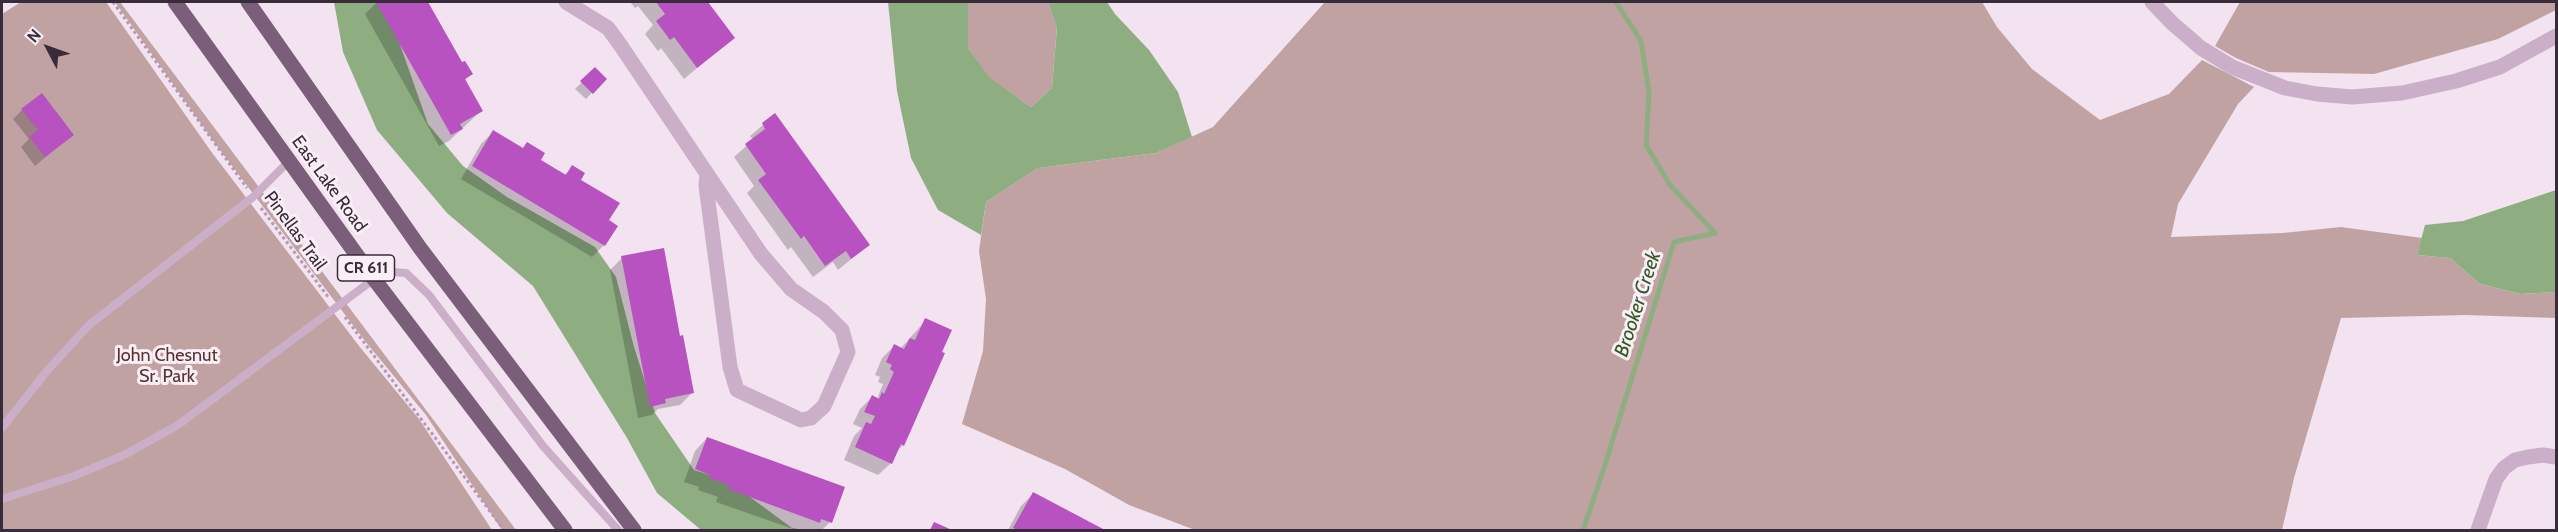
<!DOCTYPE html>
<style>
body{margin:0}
#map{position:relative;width:2558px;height:532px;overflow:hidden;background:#f3e2ef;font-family:Cabin,sans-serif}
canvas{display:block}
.frame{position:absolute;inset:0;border:3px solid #392c3a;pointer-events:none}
.north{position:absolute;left:18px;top:18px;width:60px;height:60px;-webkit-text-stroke:4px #faeef7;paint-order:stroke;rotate:311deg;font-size:16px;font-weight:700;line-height:24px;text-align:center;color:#392c3a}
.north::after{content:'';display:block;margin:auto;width:21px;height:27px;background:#392c3a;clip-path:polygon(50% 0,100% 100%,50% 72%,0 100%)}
</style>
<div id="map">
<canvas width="2558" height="532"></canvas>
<div class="frame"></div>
<div class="north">N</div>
</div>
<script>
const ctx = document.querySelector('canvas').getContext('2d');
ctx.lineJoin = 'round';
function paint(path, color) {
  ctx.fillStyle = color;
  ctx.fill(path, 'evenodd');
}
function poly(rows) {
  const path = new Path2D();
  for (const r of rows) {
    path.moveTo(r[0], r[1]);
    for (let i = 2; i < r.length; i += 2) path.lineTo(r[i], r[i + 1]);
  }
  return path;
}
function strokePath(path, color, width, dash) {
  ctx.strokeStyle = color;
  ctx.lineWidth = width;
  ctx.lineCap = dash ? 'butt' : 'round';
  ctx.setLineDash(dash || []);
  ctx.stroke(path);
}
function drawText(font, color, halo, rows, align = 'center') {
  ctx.font = font + ' Cabin,sans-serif';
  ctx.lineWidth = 6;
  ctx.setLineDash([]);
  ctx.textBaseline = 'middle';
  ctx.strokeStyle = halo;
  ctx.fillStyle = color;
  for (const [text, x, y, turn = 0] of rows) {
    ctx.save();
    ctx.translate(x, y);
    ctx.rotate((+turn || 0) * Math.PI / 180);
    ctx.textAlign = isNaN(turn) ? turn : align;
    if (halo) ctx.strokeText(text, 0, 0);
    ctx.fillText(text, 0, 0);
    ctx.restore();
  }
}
paint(poly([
 [21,2,106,2,210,150,359,346,419,419,492,530,2,530,2,14],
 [115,2,120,2,516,530,502,530,426,415,365,341,217,146],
 [968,2,1048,2,1057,26,1052,88,1031,107,990,79,968,48],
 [1325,2,1982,2,1997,27,2032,69,2100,120,2169,94,2202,60,2254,87,2238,104,2178,204,2171,237,2283,233,2341,227,2422,238,2417,255,2450,258,2480,284,2520,294,2556,292,2556,318,2466,315,2341,318,2294,478,2282,530,1195,530,1129,505,1065,469,962,424,983,351,986,299,979,251,986,202,1038,168,1156,153,1213,127],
 [2240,2,2556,2,2556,10,2498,39,2374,74,2269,72,2236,58,2215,46]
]), '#c1a2a2');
paint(poly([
 [334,2,385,2,428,124,463,166,507,197,595,247,616,277,634,347,655,413,694,470,727,480,792,528,803,530,701,530,657,493,627,438,533,286,447,213,377,130,343,52],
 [888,2,968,2,968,48,990,78,1031,107,1052,88,1057,27,1048,2,1107,2,1115,14,1149,50,1178,92,1192,137,1156,153,1038,168,986,202,981,235,938,210,911,158,897,91],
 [2556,190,2556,292,2520,294,2480,284,2450,258,2417,255,2425,225,2463,221]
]), '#8eae82');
paint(poly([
 [377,2,426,2,461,64,471,74,464,81,481,111,449,141,439,146,365,14],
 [630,2,706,2,733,38,684,79,661,48,658,51,645,34,653,25,638,6,635,8],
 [595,69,605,79,586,99,575,89],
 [22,110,72,135,35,166,21,147,29,139,13,119],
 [775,115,868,245,838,270,833,262,813,277,791,247,788,250,747,193,754,186,734,157,753,140,750,136],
 [493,132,564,175,573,167,579,180,607,221,604,245,592,257,461,179,481,144],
 [622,258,692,393,680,405,658,409,652,415,638,418,610,270],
 [926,320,903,445,896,452,891,463,878,475,844,460,854,436,862,428,853,424,860,409,872,397,877,399,883,384,878,382,880,377,875,375,882,358,894,346,900,349],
 [707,438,830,522,822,530,796,530,716,502,718,497,698,490,699,487,684,482,695,451],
 [1033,494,1102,530,1008,530,1021,506]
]), '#0003');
strokePath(poly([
 [1583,530,1604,468,1674,242,1715,233,1670,185,1646,145,1649,92,1641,41,1616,2]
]), '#8eae82', 5);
paint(poly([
 [376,2,428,2,462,62,465,61,473,74,465,79,483,111,460,124,463,129,451,135],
 [656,2,708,2,735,38,697,68,674,37,670,40,656,21,665,14],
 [595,67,607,79,593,94,580,81],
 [42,93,74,135,45,157,29,137,38,130,21,109],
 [775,113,870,245,851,259,846,251,825,266,804,236,801,239,758,180,766,174,745,144,765,129,762,123],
 [493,130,523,148,527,142,545,153,541,160,566,175,572,165,585,173,581,180,620,203,609,220,618,226,605,246,472,166],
 [664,248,680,336,683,335,694,393,665,399,666,403,650,407,621,256],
 [925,318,952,330,942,352,945,353,904,446,901,444,892,464,855,447,866,422,871,424,875,416,864,412,872,395,879,399,882,392,884,394,894,372,890,369,892,365,886,362,894,344,904,349,910,338,915,340],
 [707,437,845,487,832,523,821,519,820,523,728,489,729,485,709,478,710,475,695,469],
 [1033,492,1105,530,1018,530,1013,528],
 [934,522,952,530,930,530]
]), '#b752c0');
strokePath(poly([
 [113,2,247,188],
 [261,208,329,298],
 [345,317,504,530]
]), '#b698b3', 3, [3, 3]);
strokePath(poly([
 [2,428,46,372,89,325,253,197,288,162],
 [2,499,74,476,126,454,178,425,374,279,393,272,406,273,429,295,543,446,618,530]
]), '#cbaec7', 8);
strokePath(poly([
 [566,2,608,28,621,46,761,254,791,289,824,312,842,330,848,352,824,406,811,418,801,420,737,390,730,367,706,186,707,174],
 [2152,2,2172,23,2201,48,2232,67,2285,88,2317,94,2352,97,2402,93,2456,81,2500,67,2556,36],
 [2478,530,2496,479,2504,468,2515,460,2528,457,2543,455,2556,457]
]), '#cbaec7', 15);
strokePath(poly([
 [175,2,374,279,565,530],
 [248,2,420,248,634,530]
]), '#7a5e7a', 15);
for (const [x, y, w] of [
 [366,268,57]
]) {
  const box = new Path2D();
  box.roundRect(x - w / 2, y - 13, w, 26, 4.5);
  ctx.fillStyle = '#faeef7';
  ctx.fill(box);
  strokePath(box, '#392c3a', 1.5);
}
drawText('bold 16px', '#392c3a', null, [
 ["CR 611",366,268]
]);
drawText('18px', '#392c3a', '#faeef7', [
 ["East Lake Road",329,184,54],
 ["Pinellas Trail",295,231,54]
]);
drawText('18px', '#573230', '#faeef7', [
 ["John Chesnut",167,356],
 ["Sr. Park",167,377]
]);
drawText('italic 20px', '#315923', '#faeef7', [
 ["Brooker Creek",1638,304,-72]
]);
</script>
